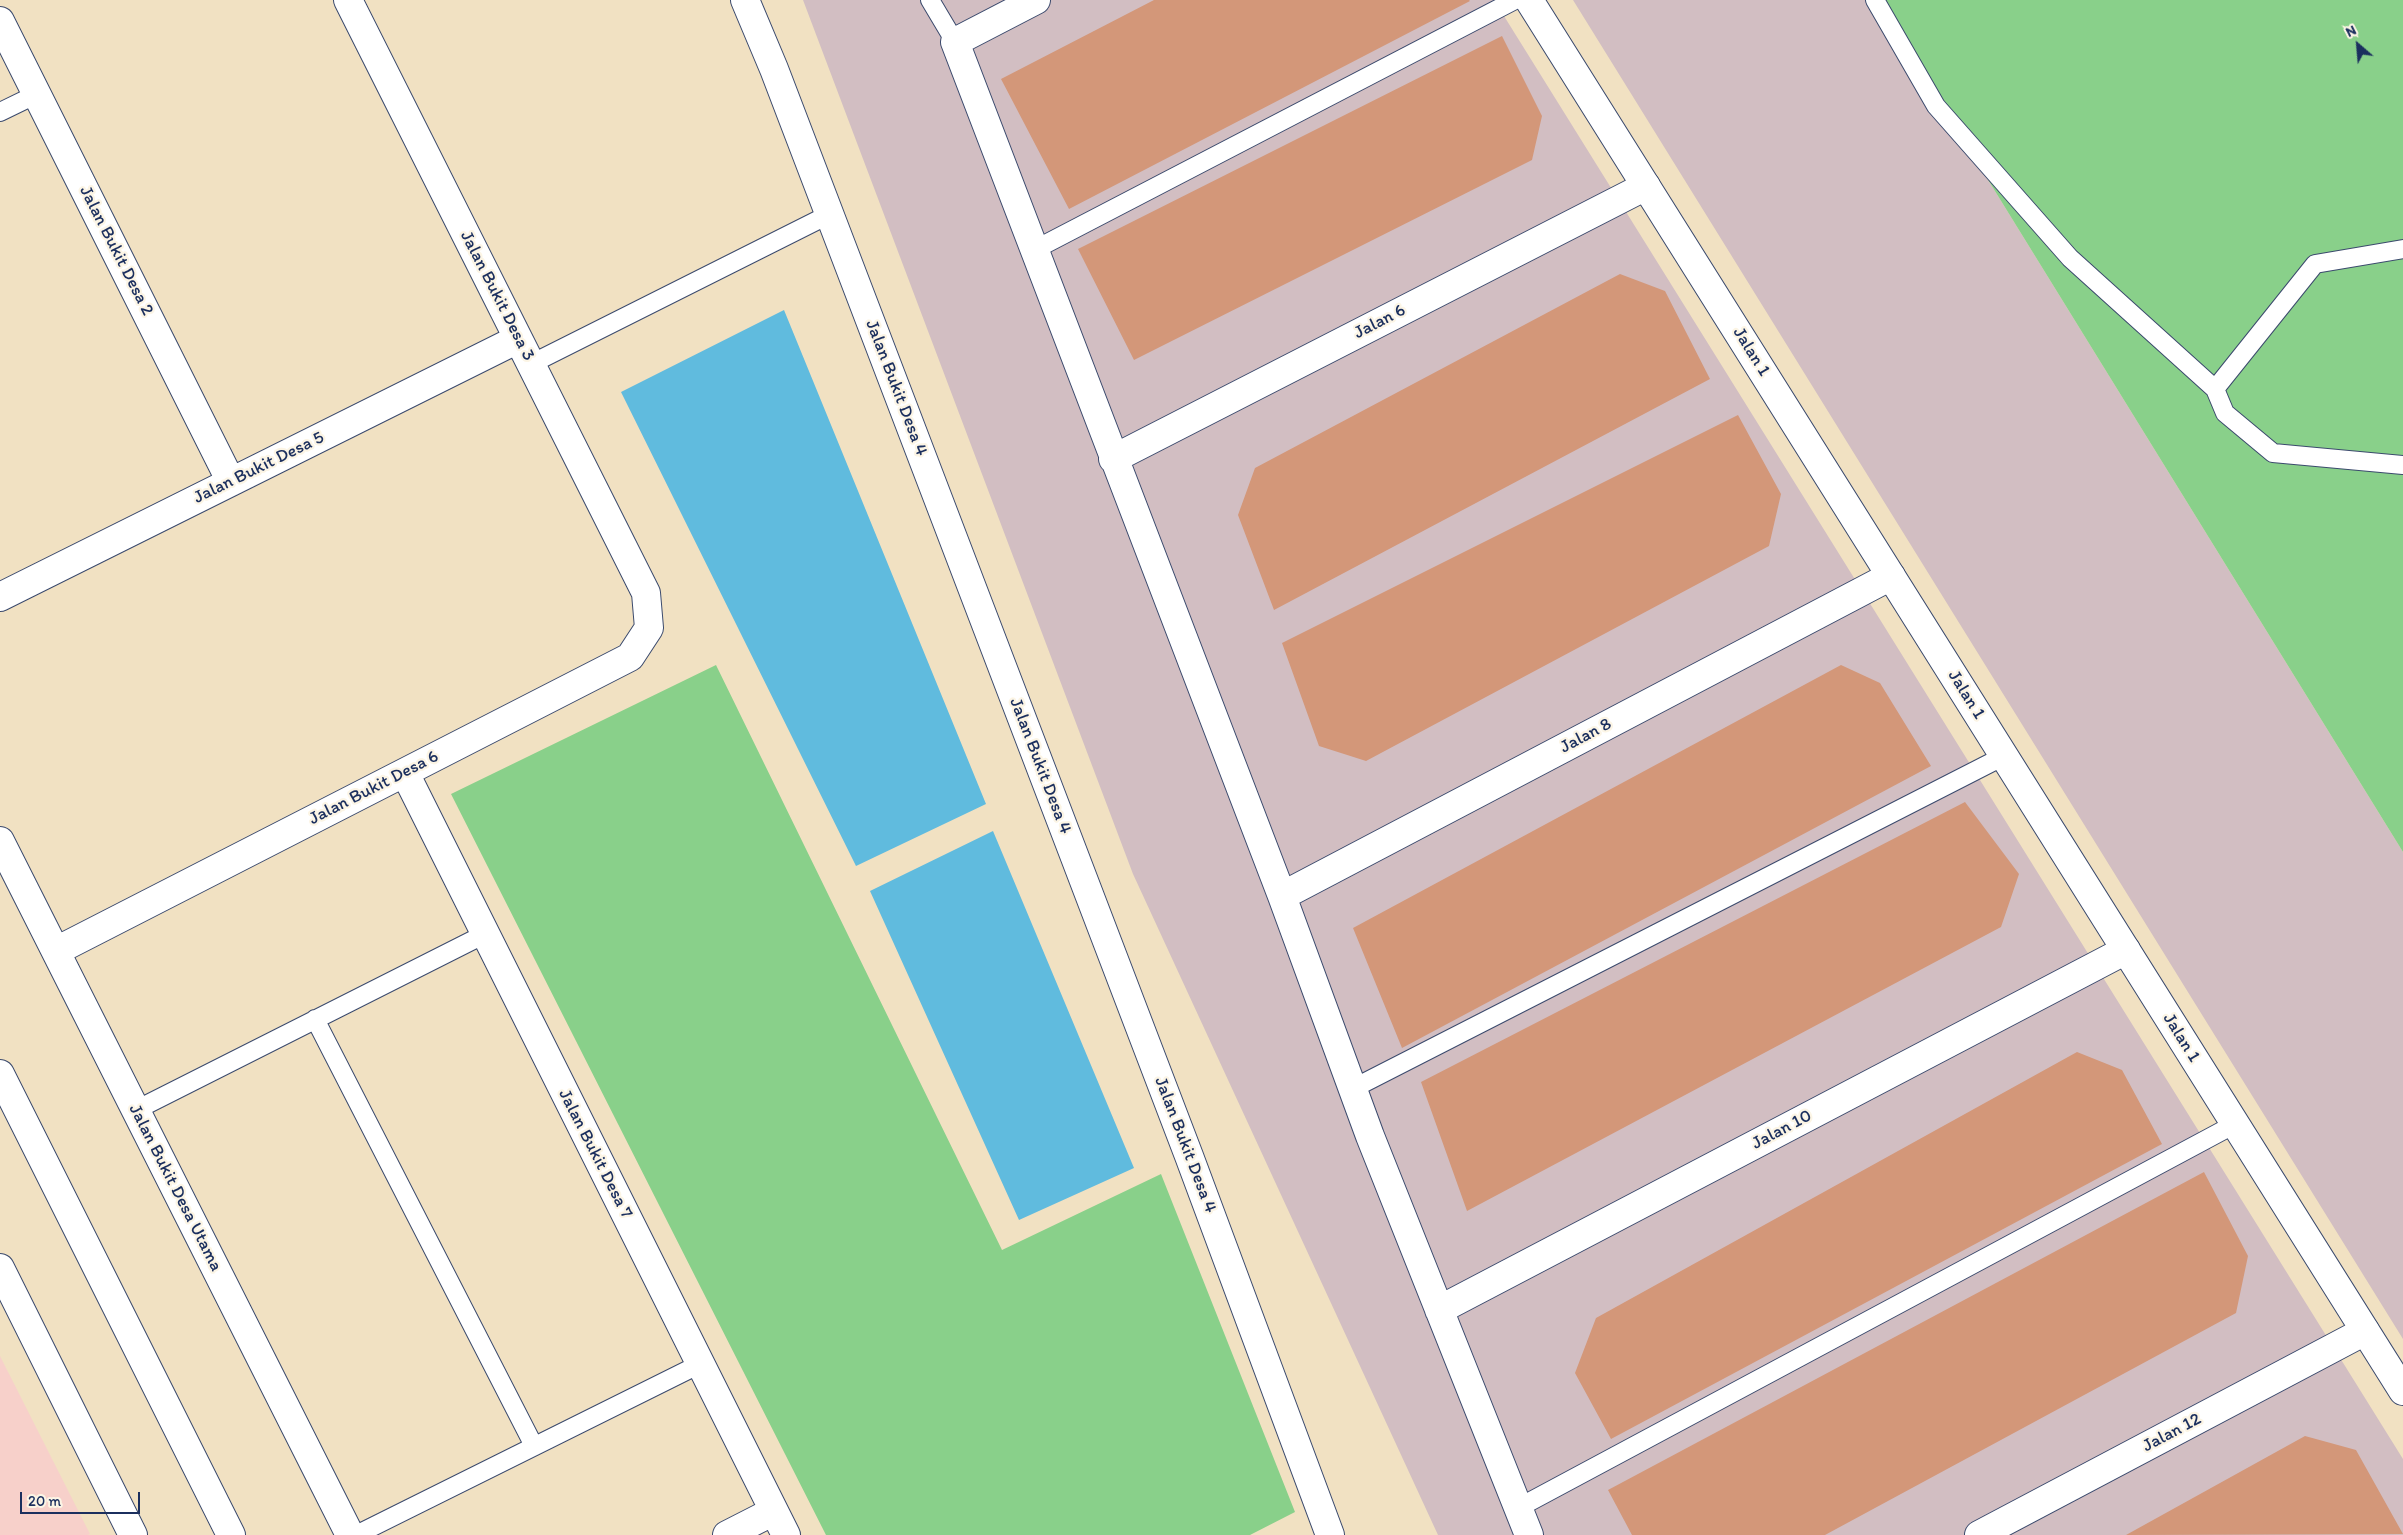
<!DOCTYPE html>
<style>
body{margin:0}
#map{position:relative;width:2403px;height:1535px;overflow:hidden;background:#f1e1c2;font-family:Itim,sans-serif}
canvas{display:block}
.north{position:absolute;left:2333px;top:20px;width:50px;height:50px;-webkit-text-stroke:4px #fcf5e5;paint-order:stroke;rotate:333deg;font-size:14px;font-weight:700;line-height:20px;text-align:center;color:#1b2f5e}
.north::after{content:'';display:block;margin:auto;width:18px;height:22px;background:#1b2f5e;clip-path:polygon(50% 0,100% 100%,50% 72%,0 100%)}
.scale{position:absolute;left:20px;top:1492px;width:120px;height:22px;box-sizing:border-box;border:2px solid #1b2f5e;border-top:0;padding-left:6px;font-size:15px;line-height:18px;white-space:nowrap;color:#1b2f5e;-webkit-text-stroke:4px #fcf5e5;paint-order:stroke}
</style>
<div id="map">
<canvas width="2403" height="1535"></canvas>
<div class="north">N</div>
<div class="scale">20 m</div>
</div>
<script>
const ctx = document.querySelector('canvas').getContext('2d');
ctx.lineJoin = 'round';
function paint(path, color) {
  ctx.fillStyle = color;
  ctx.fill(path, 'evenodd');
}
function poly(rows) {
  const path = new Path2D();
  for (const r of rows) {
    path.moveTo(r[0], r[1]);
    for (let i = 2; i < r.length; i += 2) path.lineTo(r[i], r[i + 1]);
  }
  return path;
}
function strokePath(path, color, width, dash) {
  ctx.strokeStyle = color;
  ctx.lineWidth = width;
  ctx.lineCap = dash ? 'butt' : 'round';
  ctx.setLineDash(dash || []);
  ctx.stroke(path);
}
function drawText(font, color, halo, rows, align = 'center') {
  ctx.font = font + ' Itim,sans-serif';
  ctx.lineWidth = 4.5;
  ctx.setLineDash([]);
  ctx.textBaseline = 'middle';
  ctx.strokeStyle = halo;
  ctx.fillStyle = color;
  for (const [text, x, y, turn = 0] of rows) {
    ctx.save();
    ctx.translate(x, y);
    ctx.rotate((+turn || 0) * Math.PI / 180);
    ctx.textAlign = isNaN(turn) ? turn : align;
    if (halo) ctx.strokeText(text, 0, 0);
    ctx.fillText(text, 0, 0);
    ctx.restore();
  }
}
paint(poly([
 [0,1356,90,1534,88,1535,0,1535]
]), '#f7d0ca');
paint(poly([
 [803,0,1494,0,2403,1459,2403,1535,1438,1535,1133,874],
 [1573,0,1877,0,2403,852,2403,1339]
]), '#d2bec2');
paint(poly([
 [1877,0,2403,0,2403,852],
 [716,665,1002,1250,1161,1174,1295,1512,1250,1535,826,1535,451,794]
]), '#89d08a');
paint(poly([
 [784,310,986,804,856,866,621,392],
 [993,831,1134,1168,1019,1220,870,891]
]), '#60bbde');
paint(poly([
 [1154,0,1469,0,1470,1,1069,209,1001,79],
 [1502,36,1542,116,1532,160,1134,360,1078,249],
 [1620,274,1665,291,1710,379,1274,610,1238,515,1255,468],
 [1738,415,1781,494,1769,546,1366,761,1319,746,1282,643],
 [1841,665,1880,683,1931,766,1402,1048,1353,928],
 [1965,802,2019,874,2001,927,1467,1211,1421,1082],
 [2077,1052,2122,1070,2162,1144,1611,1439,1575,1373,1596,1318],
 [2204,1172,2248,1256,2236,1313,1825,1535,1632,1535,1608,1490],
 [2305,1436,2356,1450,2403,1534,2126,1535]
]), '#d39779');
const service = poly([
 [930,0,955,42],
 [1875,0,1936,106,2070,258,2215,389],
 [0,112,37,94],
 [2403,249,2315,264,2215,389,2225,413,2273,453,2403,465],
 [1034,250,1515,0],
 [531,364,830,214],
 [315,1019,534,1446],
 [1352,1089,2004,756],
 [136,1110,485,934],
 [1518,1508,2235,1124],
 [356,1535,700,1364]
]);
const minor = poly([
 [745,0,774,69,1189,1156,1330,1535],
 [1036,0,955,42,1282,896,1370,1136,1529,1535],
 [0,21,231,482],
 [1113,459,1646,186],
 [0,597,518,339],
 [405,773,786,1535],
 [0,841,350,1535],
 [1282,896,1891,576],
 [56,951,630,657,649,628,646,593,348,0],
 [0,1074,231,1535],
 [0,1268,133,1535],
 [1439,1310,2126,950],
 [727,1535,774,1511],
 [1979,1535,2365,1331]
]);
const tertiary = poly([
 [1529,0,2403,1391]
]);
strokePath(service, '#3b4a6d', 20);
strokePath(minor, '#3b4a6d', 30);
strokePath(tertiary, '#3b4a6d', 30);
strokePath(service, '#fff', 18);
strokePath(minor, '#fff', 28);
strokePath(tertiary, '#fff', 28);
drawText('18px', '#1b2f5e', '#fcf5e5', [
 ["Jalan Bukit Desa 2",116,251,63],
 ["Jalan Bukit Desa 3",497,296,63],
 ["Jalan 6",1380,322,-27],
 ["Jalan 1",1751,352,58],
 ["Jalan Bukit Desa 4",896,388,69],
 ["Jalan Bukit Desa 5",259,468,-26],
 ["Jalan 1",1966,695,58],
 ["Jalan 8",1586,736,-28],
 ["Jalan Bukit Desa 4",1040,766,69],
 ["Jalan Bukit Desa 6",374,788,-27],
 ["Jalan 1",2181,1038,58],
 ["Jalan 10",1782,1130,-28],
 ["Jalan Bukit Desa 4",1185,1145,69],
 ["Jalan Bukit Desa 7",595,1154,63],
 ["Jalan Bukit Desa Utama",175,1188,63],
 ["Jalan 12",2172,1433,-28]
]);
</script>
